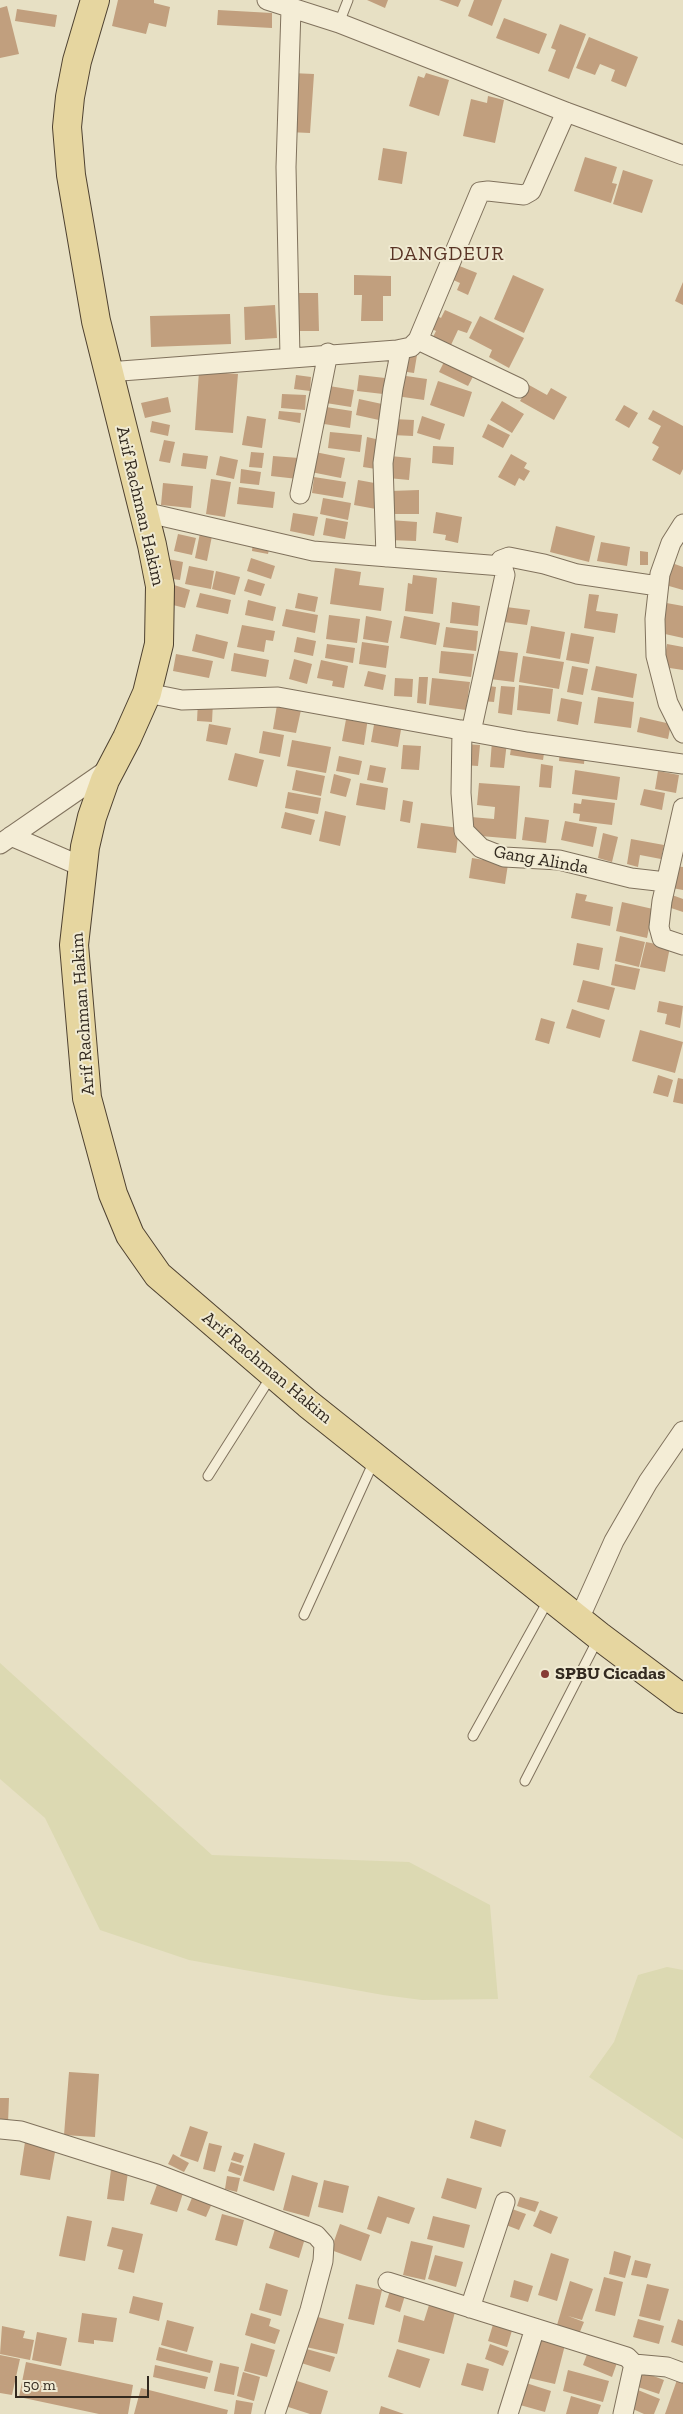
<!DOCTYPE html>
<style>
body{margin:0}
#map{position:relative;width:683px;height:2414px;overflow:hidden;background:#e7e0c4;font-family:"Zilla Slab",serif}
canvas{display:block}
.scale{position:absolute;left:15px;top:2376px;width:134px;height:22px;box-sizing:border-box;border:2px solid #32291f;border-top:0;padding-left:6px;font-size:15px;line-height:18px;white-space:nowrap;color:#32291f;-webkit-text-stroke:4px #f0ead2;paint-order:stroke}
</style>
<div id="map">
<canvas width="683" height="2414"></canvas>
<div class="scale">50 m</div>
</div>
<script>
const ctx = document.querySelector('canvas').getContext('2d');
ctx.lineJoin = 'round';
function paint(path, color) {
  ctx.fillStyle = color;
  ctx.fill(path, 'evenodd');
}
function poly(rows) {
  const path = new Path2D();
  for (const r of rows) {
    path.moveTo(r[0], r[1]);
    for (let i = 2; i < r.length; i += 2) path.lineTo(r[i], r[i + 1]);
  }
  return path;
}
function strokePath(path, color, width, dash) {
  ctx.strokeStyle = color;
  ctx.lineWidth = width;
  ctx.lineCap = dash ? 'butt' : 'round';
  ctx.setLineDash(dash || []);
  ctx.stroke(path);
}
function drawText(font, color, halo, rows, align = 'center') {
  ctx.font = font + ' "Zilla Slab",serif';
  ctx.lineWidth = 4;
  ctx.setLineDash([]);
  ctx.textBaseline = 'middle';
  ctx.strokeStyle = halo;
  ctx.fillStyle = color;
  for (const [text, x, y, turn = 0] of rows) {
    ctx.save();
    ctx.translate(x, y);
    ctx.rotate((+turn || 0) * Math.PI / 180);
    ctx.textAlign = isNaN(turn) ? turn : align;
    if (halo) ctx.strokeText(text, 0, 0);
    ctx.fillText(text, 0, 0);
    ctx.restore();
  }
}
paint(poly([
 [0,1663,212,1855,409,1862,490,1905,498,1999,422,2000,383,1995,189,1960,100,1930,45,1818,0,1779],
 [667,1967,683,1970,683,2139,589,2077,614,2042,638,1975]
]), '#dcd9b2');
paint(poly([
 [118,0,154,0,154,3,170,7,166,27,149,23,146,34,112,26],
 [367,0,388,0,385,8],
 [439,0,461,0,458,7],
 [474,0,502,0,492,26,468,16],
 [7,6,19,54,0,58,0,8],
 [17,9,57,15,55,27,15,21],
 [218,10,272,13,272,28,217,25],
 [504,18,547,34,539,54,496,38],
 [560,24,586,34,569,79,548,71,556,50,551,48],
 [589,37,638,57,626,87,611,81,615,70,600,64,595,75,576,68],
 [291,73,314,74,310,133,288,132],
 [426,73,449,80,439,116,409,106,418,76,424,78],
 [488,96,504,100,495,143,463,136,471,99,487,103],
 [383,148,407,152,402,184,378,180],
 [585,157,617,167,612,183,617,184,611,203,574,191],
 [623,170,653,180,642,213,613,204],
 [457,265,477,273,468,295,457,290,460,283,451,279],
 [354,275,391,276,391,296,383,296,383,321,361,321,362,295,354,295],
 [513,275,544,289,524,333,494,319],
 [683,282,683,305,675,301],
 [297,293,318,293,319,331,297,331],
 [275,305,277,338,245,340,244,307],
 [445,310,472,322,467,333,458,330,451,345,433,337,436,331,428,327,434,314,441,318],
 [230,314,231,344,151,347,150,316],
 [480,316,524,338,509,368,489,357,492,350,469,338],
 [403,353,417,355,414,373,400,371],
 [447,356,476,371,468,386,439,372],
 [199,371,238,374,233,433,195,430],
 [296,375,311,377,310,391,294,389],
 [359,375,385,378,383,394,357,391],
 [399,375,427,379,424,400,396,396],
 [438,381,472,392,464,417,430,405],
 [529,385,547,395,551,388,567,397,554,420,520,401],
 [329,386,354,390,351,407,326,403],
 [282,394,306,395,305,410,281,408],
 [168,397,171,412,145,418,141,403],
 [359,399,382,404,379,420,356,415],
 [502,401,524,414,512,433,490,420],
 [624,405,638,413,629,428,615,420],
 [326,407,352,411,350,428,324,424],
 [653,410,683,426,683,469,680,475,652,460,659,447,652,443,661,426,648,419],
 [279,411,301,413,300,423,278,419],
 [247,416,266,419,262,448,242,445],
 [422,416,445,424,440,440,417,433],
 [393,419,414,420,413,436,392,435],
 [152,421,170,425,168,436,150,432],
 [488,424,510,435,503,448,482,437],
 [330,432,362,435,360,452,328,448],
 [367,437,380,440,376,469,363,467],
 [164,440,175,442,170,463,159,461],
 [433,446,454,447,453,465,432,463],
 [251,452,264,453,262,468,249,467],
 [315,452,345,458,341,478,311,472],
 [183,453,208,456,206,469,181,466],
 [511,454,527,463,524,468,530,471,524,481,519,478,515,486,498,477],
 [220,456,238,460,234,479,216,475],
 [273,456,299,458,298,479,271,476],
 [390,456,411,458,409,480,388,478],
 [241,469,261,472,259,485,240,483],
 [314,477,346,482,343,498,312,493],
 [211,479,231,482,225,517,206,514],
 [358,480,380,484,376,509,354,505],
 [163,483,193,486,191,508,161,505],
 [239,487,275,492,273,508,237,504],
 [419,490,419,514,390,514,390,491],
 [323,498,351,503,348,520,320,514],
 [436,512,462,517,458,543,445,540,446,535,433,533],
 [293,513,318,517,314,536,290,531],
 [326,518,348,522,345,539,323,535],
 [390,520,417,522,416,541,389,540],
 [556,526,595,536,589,562,550,552],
 [200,533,212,536,207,561,195,558],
 [178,534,196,538,192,555,174,551],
 [253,542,270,545,268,554,252,551],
 [601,542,630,547,627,566,597,561],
 [640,551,648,552,648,565,640,565],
 [251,558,275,566,271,579,247,571],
 [168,559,183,562,180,580,165,578],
 [669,562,683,567,683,590,662,584],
 [189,566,214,571,211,589,185,584],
 [335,568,361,572,359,585,384,588,381,611,330,604],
 [216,571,240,577,235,595,212,589],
 [413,575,437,578,433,614,405,611,408,583,412,584],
 [248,579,265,584,261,596,244,591],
 [174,585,190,590,185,608,169,604],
 [200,593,231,600,228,614,196,607],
 [298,593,318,597,315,612,295,608],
 [589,594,599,595,596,611,618,614,615,633,584,628],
 [248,600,276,607,273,621,245,615],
 [452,602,480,606,478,626,450,623],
 [661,602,683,606,683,638,656,632],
 [506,607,530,610,527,625,504,622],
 [286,609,318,615,315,633,282,626],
 [329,615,360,619,357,643,326,639],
 [366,616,392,621,388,643,363,639],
 [404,616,440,623,436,645,400,638],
 [242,625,275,631,273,641,266,640,264,652,237,647],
 [531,626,565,632,560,659,526,653],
 [446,627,478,631,476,651,443,647],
 [571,633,594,637,589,664,566,660],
 [196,634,228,642,224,659,192,651],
 [297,637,316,641,313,656,294,652],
 [362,642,389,646,386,668,359,664],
 [327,644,355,648,353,663,325,658],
 [667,644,683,647,683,670,663,667],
 [494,650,518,653,514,682,490,679],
 [441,651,474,654,471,677,439,673],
 [234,653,269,660,266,677,231,671],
 [176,654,213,661,209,678,173,671],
 [523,656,564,662,559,689,519,682],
 [294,659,312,664,307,684,289,679],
 [321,660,348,666,344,688,332,686,333,681,317,678],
 [572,666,588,669,583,695,567,692],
 [596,666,637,674,633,698,591,690],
 [368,671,386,675,383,690,364,686],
 [419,677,428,677,426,704,417,703],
 [395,678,413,679,412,697,394,696],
 [432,678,470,682,466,710,429,705],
 [483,685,496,687,494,702,482,701],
 [519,685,553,689,550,714,517,710],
 [501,686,515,687,512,715,498,713],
 [598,697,634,702,631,728,594,723],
 [561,698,582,702,578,725,557,721],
 [198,701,213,702,212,722,197,721],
 [277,705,301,710,296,733,273,729],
 [347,714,368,718,364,745,342,741],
 [640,717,671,724,668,739,637,732],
 [375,719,402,724,398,747,371,742],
 [209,724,231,728,227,745,206,741],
 [263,731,284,735,280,757,259,753],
 [292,740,331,747,326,773,287,766],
 [492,741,507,742,504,768,490,767],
 [512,742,545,747,543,760,510,755],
 [465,744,480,745,478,766,463,765],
 [403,745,421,746,419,770,401,769],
 [560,749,585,752,584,764,559,761],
 [235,753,264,760,257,787,228,780],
 [339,756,362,761,359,775,336,771],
 [541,764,553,766,551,788,539,787],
 [370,765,386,768,383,783,367,780],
 [296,770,325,776,321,796,292,790],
 [575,770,620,777,617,800,572,794],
 [658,771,679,775,676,793,655,789],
 [334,774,351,779,346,797,330,793],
 [360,783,388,788,385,810,356,805],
 [479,783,520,786,516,839,469,835,471,817,494,819,495,807,477,805],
 [644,789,665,793,662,810,640,805],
 [288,792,321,798,318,814,285,808],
 [582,799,615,803,612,825,579,821,580,814,573,813,574,803,581,804],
 [403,800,413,802,410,823,400,821],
 [325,811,346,816,340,846,319,841],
 [285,812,315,820,311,835,281,828],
 [525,817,549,820,546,843,522,840],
 [565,821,597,827,593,847,561,840],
 [421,823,459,828,456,853,417,848],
 [603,833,618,837,612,862,598,858],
 [631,839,664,845,661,859,640,855,638,867,627,864],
 [472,858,508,864,505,884,469,878],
 [675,866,683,867,683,890,672,888],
 [576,893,587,895,585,901,613,907,610,926,571,918],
 [672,895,683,899,683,912,668,907],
 [622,902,653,909,647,938,616,931],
 [620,936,645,942,639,967,615,961],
 [646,942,670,947,665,972,640,967],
 [577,943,603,948,599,970,573,965],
 [615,964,640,969,635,990,611,985],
 [583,980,615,988,609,1010,577,1002],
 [659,1001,683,1006,680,1028,665,1024,667,1014,657,1012],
 [572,1009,605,1020,600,1038,566,1028],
 [541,1018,555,1022,549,1044,535,1040],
 [640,1030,683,1042,675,1073,632,1061],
 [658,1075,673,1080,668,1097,653,1093],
 [678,1078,683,1079,683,1104,673,1102],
 [69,2072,99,2074,95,2137,64,2135],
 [0,2098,9,2098,8,2123,0,2123],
 [475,2120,506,2130,501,2147,470,2138],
 [190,2126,208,2132,198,2162,180,2156],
 [25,2142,56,2147,50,2180,20,2175],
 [209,2143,222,2146,215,2172,203,2169],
 [254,2143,285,2153,274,2191,243,2181],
 [234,2152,244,2155,241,2163,231,2160],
 [173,2154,189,2163,184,2172,168,2164],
 [231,2162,244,2166,241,2176,228,2171],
 [111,2170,128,2172,124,2201,107,2199],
 [292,2175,318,2183,309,2217,283,2210],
 [227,2176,240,2178,237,2192,225,2189],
 [447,2178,482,2188,476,2209,441,2198],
 [324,2180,349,2186,343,2213,318,2207],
 [158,2182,184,2190,177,2212,150,2204],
 [194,2193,213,2201,206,2217,187,2210],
 [378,2196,415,2208,409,2224,387,2217,381,2234,367,2229],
 [520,2197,539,2202,535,2212,517,2206],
 [512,2209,526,2214,519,2230,506,2225],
 [540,2210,558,2217,551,2234,533,2226],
 [222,2214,244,2220,237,2246,215,2240],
 [67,2216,92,2221,85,2261,59,2256],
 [433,2216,470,2225,464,2248,427,2239],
 [340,2224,370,2235,361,2261,331,2250],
 [276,2226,306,2235,299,2258,269,2248],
 [112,2227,143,2234,134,2273,118,2269,123,2250,107,2246],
 [411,2241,433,2246,425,2280,403,2275],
 [614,2251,631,2256,625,2278,609,2274],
 [551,2253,569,2259,557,2301,538,2295],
 [435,2255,463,2262,456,2287,428,2279],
 [635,2260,651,2264,647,2278,631,2275],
 [604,2277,623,2282,615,2316,595,2311],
 [514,2280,533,2286,528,2302,510,2297],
 [570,2281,593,2289,582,2320,568,2316,584,2322,579,2334,557,2325],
 [266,2283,288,2290,281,2316,259,2310],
 [356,2284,382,2290,374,2325,348,2319],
 [647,2284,669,2289,660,2321,639,2316],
 [391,2287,406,2292,400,2312,385,2307],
 [133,2296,163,2303,159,2321,129,2313],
 [429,2305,455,2312,444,2354,398,2342,404,2315,424,2321],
 [82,2313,117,2318,113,2342,94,2340,94,2344,78,2342],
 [251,2313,271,2319,269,2326,280,2330,275,2344,245,2335],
 [314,2316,344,2324,337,2354,306,2347],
 [495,2318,514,2324,507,2347,488,2341],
 [638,2319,664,2326,659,2344,633,2337],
 [678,2319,683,2321,683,2346,671,2342],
 [167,2320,194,2327,187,2352,161,2345],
 [2,2326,25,2331,23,2338,34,2340,30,2360,0,2354],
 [37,2332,67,2338,61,2366,32,2360],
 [540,2335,566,2341,555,2384,529,2378],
 [251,2343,275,2350,267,2377,244,2371],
 [490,2344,509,2351,503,2366,485,2359],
 [159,2347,213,2361,210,2373,156,2360],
 [303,2348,335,2357,330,2372,298,2362],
 [397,2349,430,2359,420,2388,388,2377],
 [589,2349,618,2360,612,2377,583,2365],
 [0,2355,20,2359,12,2395,0,2393],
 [26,2362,133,2385,128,2414,99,2414,19,2397],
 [220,2363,239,2367,234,2395,214,2391],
 [467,2363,489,2369,483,2391,461,2385],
 [155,2365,208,2377,205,2389,153,2377],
 [568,2370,609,2381,603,2402,563,2391],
 [640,2371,664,2380,659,2394,635,2386],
 [243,2372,260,2377,254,2401,237,2396],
 [678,2377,683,2379,683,2414,665,2414],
 [291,2379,328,2391,321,2414,310,2414,282,2405],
 [526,2383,551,2391,545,2412,520,2405],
 [141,2388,228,2410,227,2414,134,2414],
 [633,2388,660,2399,654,2414,644,2414,626,2406],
 [571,2396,601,2405,598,2414,566,2414],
 [236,2400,253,2403,251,2414,234,2414],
 [381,2406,404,2414,379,2414]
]), '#c19f7e');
const lane = poly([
 [339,23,348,0],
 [208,1476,272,1375],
 [304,1615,374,1461],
 [473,1736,549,1599],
 [525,1781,598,1639]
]);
const street = poly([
 [267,0,339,23,566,112,683,155],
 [418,340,519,388],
 [290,357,286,167,291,9],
 [108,372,397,350,411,347,418,340,480,192,488,191,524,195,531,191,566,112],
 [300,494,328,353],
 [144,512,313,551,502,566,505,575,471,732],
 [683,524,671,543,660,574,655,619,656,656,668,703,683,733],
 [386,557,383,463,393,389,401,349],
 [498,565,501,560,509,557,544,564,577,574,658,586],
 [147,693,182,700,278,697,527,742,683,764],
 [462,730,461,793,464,831,481,848,504,857,559,860,631,878,666,882],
 [683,808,662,901,659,927,662,938,683,945],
 [11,836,83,867],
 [0,844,110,768],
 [579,1619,614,1541,648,1482,683,1431],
 [0,2129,21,2131,157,2174,316,2235,324,2244,323,2261,310,2310,275,2414],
 [388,2282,627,2357,634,2364,623,2414],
 [470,2308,505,2202],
 [634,2364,667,2367,683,2373],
 [508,2414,535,2328]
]);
const primary = poly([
 [95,0,77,61,70,97,67,127,71,175,96,321,152,545,160,586,159,644,147,693,127,738,105,780,92,817,85,847,74,945,87,1098,113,1194,130,1235,158,1275,308,1404,599,1636,683,1699]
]);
strokePath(lane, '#80725d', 11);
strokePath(street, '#80725d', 21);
strokePath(primary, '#4e4130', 30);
strokePath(lane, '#f4edd6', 9);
strokePath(street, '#f4edd6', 19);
strokePath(primary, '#e6d6a0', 28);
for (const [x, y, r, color] of [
 [545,1674,5,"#873b35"]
]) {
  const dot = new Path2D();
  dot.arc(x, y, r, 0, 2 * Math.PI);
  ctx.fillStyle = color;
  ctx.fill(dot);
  strokePath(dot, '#f0ead2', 2);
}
drawText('18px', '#32291f', '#f0ead2', [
 ["Arif Rachman Hakim",140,506,77],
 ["Gang Alinda",541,860,10],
 ["Arif Rachman Hakim",83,1014,-94],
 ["Arif Rachman Hakim",267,1368,40]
]);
drawText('bold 18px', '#32291f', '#f0ead2', [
 ["SPBU Cicadas",555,1674]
], 'left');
ctx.letterSpacing = '1px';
drawText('20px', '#583324', '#f0ead2', [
 ["DANGDEUR",447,254]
]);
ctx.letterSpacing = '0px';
</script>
